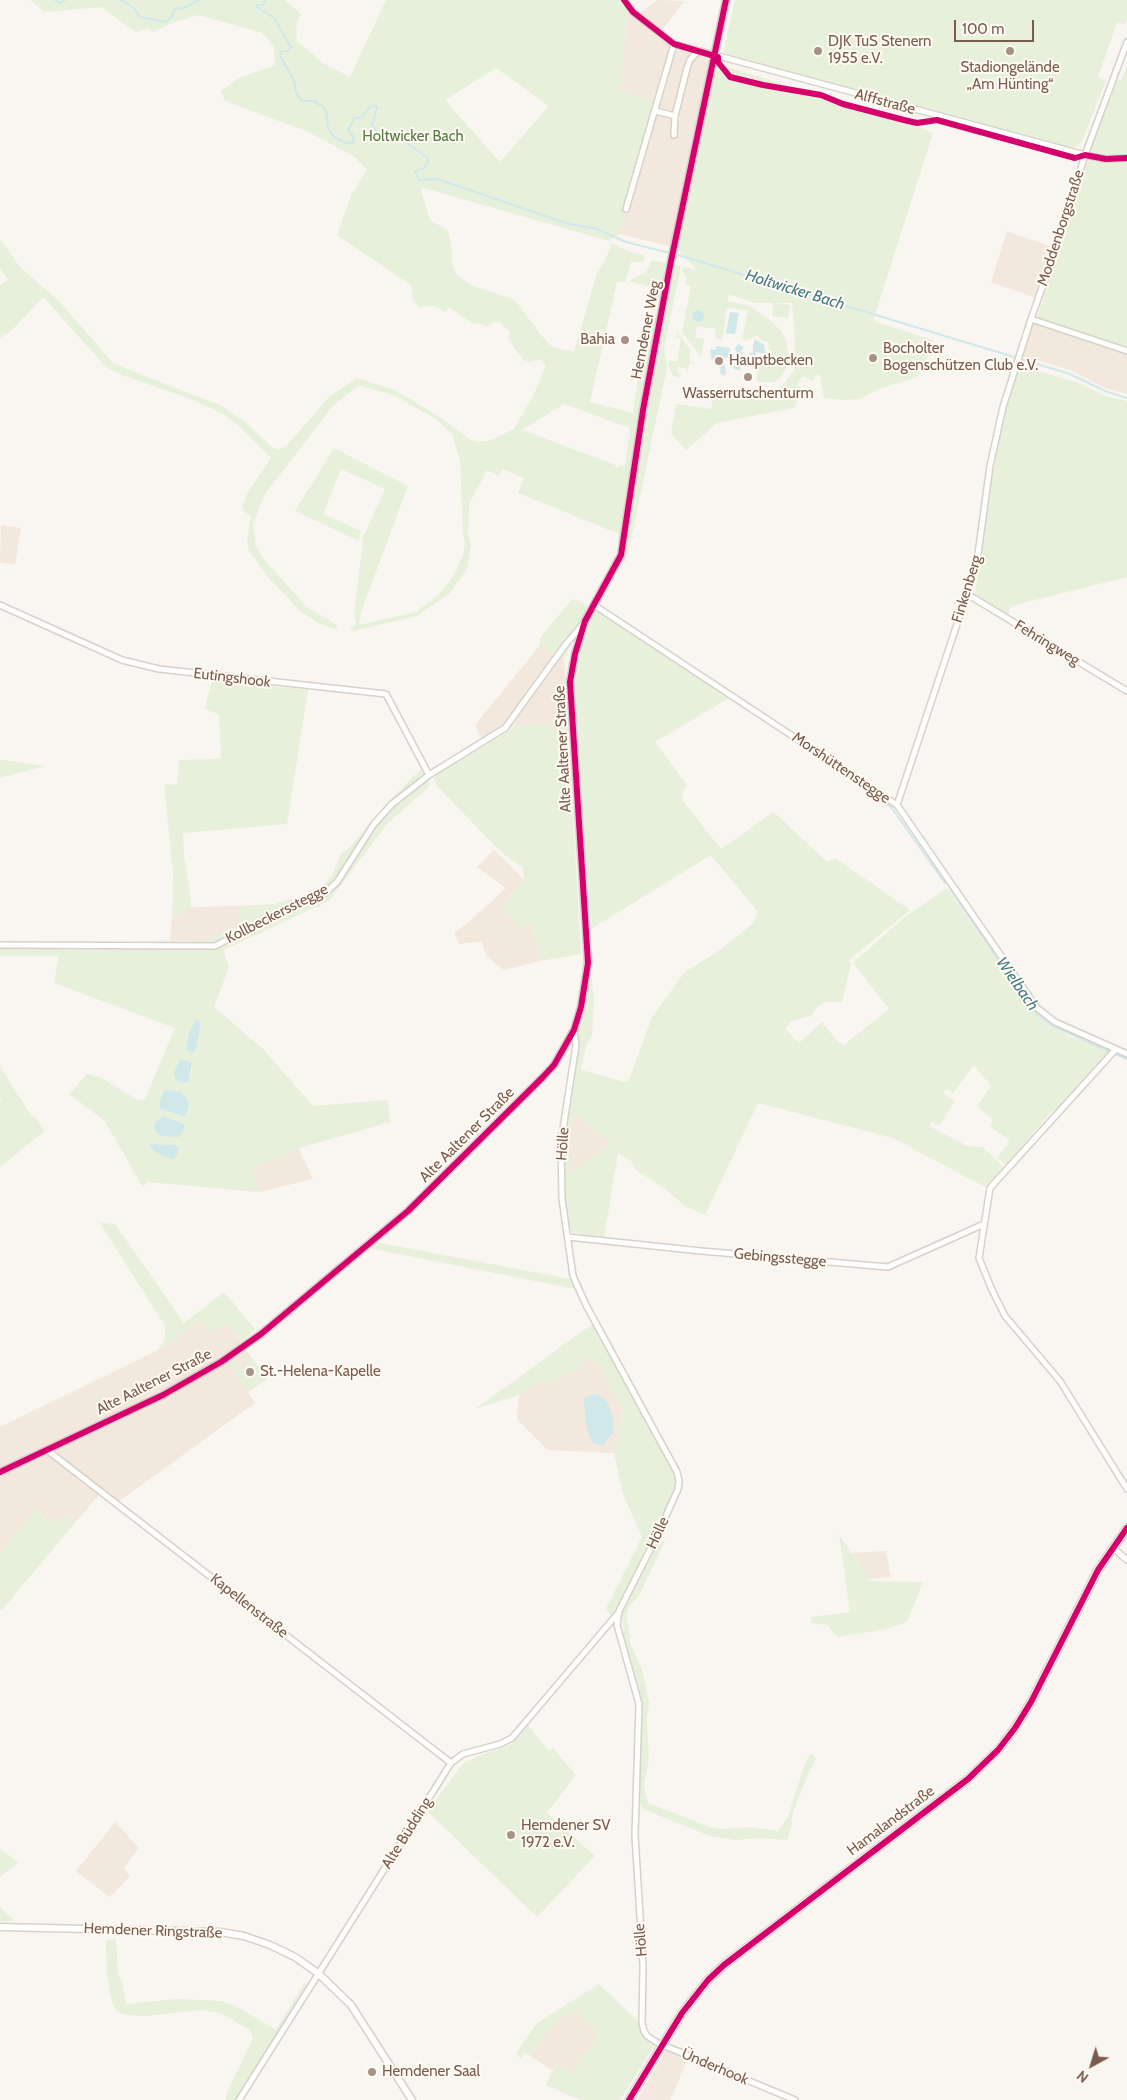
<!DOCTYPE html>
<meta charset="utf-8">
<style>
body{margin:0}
#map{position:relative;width:1127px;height:2100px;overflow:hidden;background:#f9f5f0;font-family:Cabin,sans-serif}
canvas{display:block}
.north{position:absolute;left:1067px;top:2040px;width:50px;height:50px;-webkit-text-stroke:4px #fffaf3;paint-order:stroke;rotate:219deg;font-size:14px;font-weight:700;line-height:20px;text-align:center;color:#7a5c4d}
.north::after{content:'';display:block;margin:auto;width:18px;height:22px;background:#7a5c4d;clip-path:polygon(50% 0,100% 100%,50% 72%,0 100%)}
.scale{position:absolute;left:954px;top:20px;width:80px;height:22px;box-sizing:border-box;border:2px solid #7a5c4d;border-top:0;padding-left:6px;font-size:15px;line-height:18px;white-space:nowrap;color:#7a5c4d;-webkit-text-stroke:4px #fffaf3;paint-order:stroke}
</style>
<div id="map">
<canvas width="1127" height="2100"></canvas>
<div class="north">N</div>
<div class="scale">100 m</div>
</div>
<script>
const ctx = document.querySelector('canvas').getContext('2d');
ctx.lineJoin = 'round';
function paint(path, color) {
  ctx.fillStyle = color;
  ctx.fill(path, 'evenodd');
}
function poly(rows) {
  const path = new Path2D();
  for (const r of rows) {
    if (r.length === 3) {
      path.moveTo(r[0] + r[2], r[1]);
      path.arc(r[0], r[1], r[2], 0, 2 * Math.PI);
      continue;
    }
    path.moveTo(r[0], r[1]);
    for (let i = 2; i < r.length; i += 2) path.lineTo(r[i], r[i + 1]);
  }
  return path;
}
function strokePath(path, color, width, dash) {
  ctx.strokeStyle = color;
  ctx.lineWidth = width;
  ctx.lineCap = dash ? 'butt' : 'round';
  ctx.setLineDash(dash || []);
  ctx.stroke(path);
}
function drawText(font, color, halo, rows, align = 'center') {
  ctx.font = font + ' Cabin,sans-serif';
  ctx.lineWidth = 4;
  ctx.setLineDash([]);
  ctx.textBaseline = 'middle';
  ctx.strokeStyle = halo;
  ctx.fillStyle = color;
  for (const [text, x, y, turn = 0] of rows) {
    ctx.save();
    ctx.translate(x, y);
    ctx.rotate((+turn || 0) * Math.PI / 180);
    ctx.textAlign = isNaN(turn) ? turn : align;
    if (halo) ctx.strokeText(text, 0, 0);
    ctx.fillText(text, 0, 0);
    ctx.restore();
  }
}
paint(poly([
 [658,0,684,1,660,33,667,40,711,53,689,157,673,247,619,234,658,102,620,91,628,10,639,13],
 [1007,231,1052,247,1036,298,991,282],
 [1029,320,1127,352,1127,394,1105,388,1070,370,1016,354],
 [1,525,21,528,15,565,0,562],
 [540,645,555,656,564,658,568,727,540,724,517,724,485,745,475,725],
 [494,849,524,880,503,907,504,916,512,916,532,924,540,961,504,970,487,957,481,941,459,944,454,933,469,922,506,888,477,867],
 [239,906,239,927,203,941,170,941,172,919,191,907],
 [573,1114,611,1142,569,1176,569,1141],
 [299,1149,313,1179,259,1192,250,1168],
 [200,1320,227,1323,267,1379,248,1392,255,1403,118,1502,68,1464,65,1468,100,1494,74,1524,68,1514,52,1524,46,1520,37,1509,0,1553,0,1427,158,1350],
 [585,1358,597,1362,612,1392,623,1409,614,1453,548,1450,517,1419,519,1395,534,1384,557,1380,564,1374,580,1367],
 [886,1551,891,1577,869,1579,852,1553],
 [115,1822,139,1848,124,1868,130,1876,110,1897,76,1871],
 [575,2011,599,2035,572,2074,556,2064,552,2070,530,2056,556,2021],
 [667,2049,688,2059,670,2100,652,2100,657,2086,648,2081]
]), '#f2e8de');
paint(poly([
 [648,2081,658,2086,652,2100,637,2100]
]), '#f6e8e1');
paint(poly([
 [30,0,285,0,301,14,296,24,297,41,323,63,350,77,386,0,619,0,628,10,620,91,658,102,619,234,609,241,420,187,430,220,448,230,452,251,452,263,457,275,471,285,515,300,541,335,550,345,557,348,574,352,597,273,608,254,612,243,630,252,645,255,643,262,631,262,625,282,617,282,590,402,633,413,646,317,651,313,658,314,661,306,660,303,652,302,654,288,629,281,646,272,652,260,681,266,664,349,667,368,626,563,617,553,619,534,518,493,524,478,502,469,499,476,487,470,469,504,468,535,471,546,467,569,450,593,417,616,353,631,350,628,356,625,354,614,364,532,365,533,385,489,341,469,323,514,361,531,359,541,295,511,334,448,408,486,361,612,359,625,416,612,437,596,452,578,463,556,465,543,463,534,460,460,452,434,436,419,393,395,361,386,357,387,332,407,265,494,253,523,256,546,263,558,307,607,337,625,336,629,320,624,300,611,268,577,249,551,247,539,251,516,244,511,242,507,247,493,271,458,239,426,225,415,191,399,122,375,106,367,43,297,14,328,0,338,0,285,8,280,0,269,0,239,20,267,60,302,111,361,127,369,222,406,245,422,273,448,278,450,286,446,330,396,357,378,395,390,440,417,469,439,476,442,488,441,514,429,533,396,546,365,541,359,530,362,524,360,515,349,508,336,510,332,499,322,494,322,486,327,479,323,473,324,449,307,446,312,434,306,418,307,412,296,412,286,337,235,351,195,367,170,355,157,306,131,225,101,221,91,237,79,275,65,274,48,268,39,260,32,198,15,169,24,153,32,148,28,136,32,101,7,45,12],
 [496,68,549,106,500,162,445,100],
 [564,404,630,428,625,466,619,465,618,468,615,467,616,465,522,430],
 [735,0,1127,0,1127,20,1125,25,1117,22,1098,77,1106,80,1082,142,1073,148,723,54],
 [714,63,898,119,933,133,873,321,933,340,923,371,915,378,878,389,861,399,842,400,824,398,820,376,816,374,813,381,802,376,797,385,803,389,794,408,717,423,686,450,671,434,676,404,711,409,714,395,738,399,740,390,751,392,751,397,764,399,766,390,775,390,784,383,794,371,795,342,792,303,774,303,790,305,788,318,772,316,773,303,754,303,729,294,722,340,715,338,716,329,697,326,695,337,704,339,701,357,682,332,691,286,685,284,687,279,682,271,684,267,697,270,678,251],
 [1127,66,1127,156,1104,156,1089,150,1114,78,1121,81],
 [1088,159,1101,162,1127,161,1127,347,1037,318],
 [728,301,749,306,769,319,780,330,786,340,788,352,787,366,782,376,774,382,757,382,758,367,768,364,762,364,760,357,761,356,768,356,769,342,762,341,757,335,745,341,742,340,748,310,727,308],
 [677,331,691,351,689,362,695,363,689,364,687,375,686,368,678,367,678,373,681,375,679,378,673,376,668,364,669,361,677,361,681,339,676,338],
 [1019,365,1081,384,1105,396,1127,401,1127,577,1011,606,1008,614,977,596,975,591,993,471,1006,409],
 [572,599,581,602,590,609,564,658,555,656,540,645,540,638],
 [600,612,729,698,655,742,687,785,682,792,683,801,721,849,774,812,827,862,835,858,910,910,849,960,851,963,842,1002,826,1002,818,1006,811,1016,791,1021,785,1029,799,1043,822,1022,839,1043,841,1042,844,1045,889,1009,854,964,855,961,905,917,947,888,1030,1008,1042,1020,1069,1036,1102,1047,1108,1052,1103,1061,1056,1110,1050,1113,1006,1165,997,1158,1010,1141,990,1126,993,1120,977,1106,991,1086,974,1065,953,1093,946,1089,943,1093,955,1101,939,1126,932,1121,929,1126,967,1146,983,1147,1004,1168,987,1188,893,1138,758,1103,705,1215,685,1206,664,1188,636,1170,631,1161,618,1153,604,1238,571,1232,565,1199,563,1142,579,1045,577,1030,584,1008,591,974,594,997,592,1037,586,1046,581,1070,626,1082,629,1080,652,1017,684,973,720,950,752,924,758,912,711,855,591,929,575,702,576,670,584,637,594,614],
 [573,1114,611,1142,569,1176,569,1141],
 [212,680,308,690,287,824,183,833,184,855,190,891,191,907,172,919,173,874,164,784,177,785,179,760,221,759,219,715,205,708],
 [517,724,540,724,568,727,581,954,540,961,532,924,517,927,512,916,504,916,503,907,524,880,523,868,502,853,437,786,434,779,440,772,503,735],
 [0,760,3,760,45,766,0,778],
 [421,769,423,774,382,812,334,883,327,889,309,899,270,915,252,929,330,894,371,833,390,810,420,782,427,779,430,786,387,824,329,901,223,950,229,967,214,1007,263,1049,313,1106,388,1100,390,1122,303,1147,251,1168,259,1192,147,1182,143,1187,104,1120,69,1094,87,1074,100,1077,138,1100,145,1099,175,1028,54,983,59,956,0,956,0,947,61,947,63,942,203,941,239,927,239,906,275,904,309,894,322,886,332,876,340,855,350,847,388,802],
 [197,1020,201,1024,196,1049,186,1049,189,1032],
 [178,1061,193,1066,189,1082,183,1083,176,1080],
 [164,1091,181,1092,188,1100,159,1104],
 [151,1144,165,1146,172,1159,164,1157,150,1148],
 [0,1066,32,1117,35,1116,45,1131,0,1167,0,1101,2,1100,0,1096],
 [100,1223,115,1224,184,1323,224,1292,255,1329,241,1342,227,1323,211,1334,200,1320,158,1350,165,1338,165,1326],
 [375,1242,570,1279,576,1289,373,1249,371,1246],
 [594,1323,675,1473,677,1481,676,1489,653,1539,618,1608,611,1616,606,1609,642,1537,623,1494,614,1453,623,1409,612,1392,597,1362,585,1358,580,1367,569,1374,564,1374,557,1380,534,1384,519,1395,475,1409],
 [247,1352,266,1379,247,1392,229,1364,236,1359,239,1363,236,1367,241,1366,243,1368,245,1367,250,1381,255,1378,249,1366,246,1366,248,1364,246,1362,250,1358,248,1355,243,1358,242,1355],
 [37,1508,45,1520,48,1518,52,1524,68,1513,74,1524,2,1610,0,1608,0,1553],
 [839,1534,870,1581,923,1582,907,1622,886,1629,838,1637,827,1625,811,1623,811,1617,850,1612],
 [659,1541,665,1541,639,1596,629,1607,627,1616,630,1643,642,1669,649,1702,647,1721,649,1758,644,1786,648,1803,710,1827,722,1829,751,1827,778,1831,788,1817,803,1769,809,1755,813,1754,816,1759,808,1774,792,1815,792,1825,787,1840,759,1838,736,1840,710,1836,643,1809,639,1802,641,1704,636,1680,625,1646,622,1612],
 [528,1725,549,1751,553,1748,576,1775,547,1813,595,1856,537,1917,427,1811,463,1764,478,1756,510,1745],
 [0,1848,18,1863,0,1877],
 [0,1907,15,1921,0,1921],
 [116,1939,118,1973,123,1985,126,2004,177,1999,221,2001,236,2006,276,2030,305,1982,308,1987,237,2100,226,2100,226,2095,253,2038,249,2030,221,2013,201,2010,145,2016,127,2015,117,2012,112,2002,107,1976,106,1951,106,1940],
 [599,1984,638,2021,640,2031,643,2036,655,2044,620,2100,580,2100,546,2085,556,2064,572,2074,599,2035,575,2011,556,2021,530,2056,525,2052,521,2059,516,2053,536,2024]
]), '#e7f0db');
paint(poly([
 [698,316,6],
 [730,312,739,313,735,334,726,333],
 [755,339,764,345,766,354,755,352,760,361,748,362,744,360,745,358,751,359,749,357,750,353,753,353,753,345],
 [738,344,744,347,741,352,743,357,738,365,741,366,740,370,734,369,732,366,735,365,734,361,738,356,735,348],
 [716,346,730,348,730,356,724,359,726,372,724,376,720,373,721,364,716,364,711,358,710,349,716,350],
 [197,1019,201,1024,196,1049,193,1052,188,1051,186,1049,189,1032],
 [180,1059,192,1063,189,1082,183,1083,176,1080,174,1073],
 [170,1090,181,1092,188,1100,189,1107,184,1116,161,1109,159,1104,164,1091],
 [164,1116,183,1124,185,1128,179,1137,160,1136,154,1129,156,1121],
 [151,1144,174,1145,179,1148,176,1157,172,1159,164,1157,154,1151,149,1146],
 [595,1394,602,1397,608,1403,613,1418,613,1433,603,1445,593,1443,588,1432,585,1420,584,1398]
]), '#d0e8ea');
strokePath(poly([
 [55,0,59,3,65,0],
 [121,0,134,8,140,17,165,22,171,18,175,9,184,8,199,0],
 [265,0,263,5,257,5,257,7,274,18,291,47,289,51,282,51,280,56,294,81,296,92,302,101,314,101,323,107,326,111,328,129,334,137,346,143,354,143,353,136,348,130,353,121,355,118,360,118,370,107,375,106,377,108,372,124,376,131,383,134,388,130,427,157,428,162,424,168,415,171,419,180,437,179,566,223,597,229,626,242,670,253],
 [675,254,1070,374,1105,391,1127,398],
 [826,763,849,778],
 [857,783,891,807,945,883],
 [950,889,1024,998,1039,1016,1053,1026,1108,1051],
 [1115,1054,1127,1059]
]), '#d0e8ea', 2);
const minor = poly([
 [628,5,633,12,674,44,1085,155,1106,159,1127,158],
 [1127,42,1085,155,1057,245,1031,319,1127,351],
 [656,111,675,116],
 [674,135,675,116,687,68,690,60,698,51],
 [626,209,674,44],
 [967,594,1127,691],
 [0,605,122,660,159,669,386,694,429,775],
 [594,605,897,805,1037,1008,1055,1022,1127,1054],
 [897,805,967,594,978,554,990,466,1003,407,1031,319],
 [0,945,215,946,269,918,325,893,337,882,374,824,392,804,429,775,505,728,566,644,583,624],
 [574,1030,576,1045,561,1142,562,1199,573,1276,586,1305,677,1472,679,1481,678,1489,657,1536,619,1611,617,1625,639,1704,635,1835,643,1966,642,2023,644,2031,647,2036,658,2043,795,2100],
 [1116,1049,990,1188,979,1258,992,1290,1005,1316,1060,1381,1127,1489],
 [568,1237,701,1251,888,1267,984,1224],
 [47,1450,451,1763],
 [1112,1547,1127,1560],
 [239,2100,451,1763,463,1754,500,1744,512,1738,619,1612]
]);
const tertiary = poly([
 [0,1472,163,1395,221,1362,261,1334,408,1211,542,1078,554,1065,574,1030,581,1007,588,963,570,682,575,654,585,621,621,555,643,410,671,261,726,0],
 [0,1927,220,1932,244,1936,270,1945,295,1957,319,1974,351,2005,412,2100]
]);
const primary = poly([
 [629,2100,682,2013,708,1980,724,1965,968,1779,998,1750,1015,1728,1031,1702,1098,1570,1127,1528]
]);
strokePath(minor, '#d7d1cb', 8);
strokePath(tertiary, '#d7d1cb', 9);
strokePath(primary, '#dad1cc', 10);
strokePath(minor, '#fefefd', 5);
strokePath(tertiary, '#fefefd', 6);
strokePath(primary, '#f3eee8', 8);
strokePath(poly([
 [624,0,633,12,674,44,718,57,718,62,730,77,763,85,821,95,843,104,904,120,917,123,937,120,1075,158,1085,155,1106,159,1127,158],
 [0,1472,163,1395,221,1362,261,1334,408,1211,542,1078,554,1065,574,1030,581,1007,588,963,570,682,575,654,585,621,621,555,643,410,671,261,726,0],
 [629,2100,682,2013,708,1980,724,1965,968,1779,998,1750,1015,1728,1031,1702,1098,1570,1127,1528]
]), '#d6006c', 6);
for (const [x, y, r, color] of [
 [818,51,5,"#a69286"],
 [1010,51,5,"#a69286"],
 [625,340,5,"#a69286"],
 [873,358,5,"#a69286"],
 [719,361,5,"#a69286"],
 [748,377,5,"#a69286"],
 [250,1372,5,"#a69286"],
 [511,1835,5,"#a69286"],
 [372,2072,5,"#a69286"]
]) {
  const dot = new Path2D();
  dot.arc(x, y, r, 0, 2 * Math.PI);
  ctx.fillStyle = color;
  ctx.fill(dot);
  strokePath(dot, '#fffaf3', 2);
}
drawText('15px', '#7a5c4d', '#fffaf3', [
 ["DJK TuS Stenern",828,42],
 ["1955 e.V.",828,59],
 ["Stadiongelände",1010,68,"center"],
 ["„Am Hünting“",1010,85,"center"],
 ["Bahia",615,340,"right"],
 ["Bocholter",883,349],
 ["Bogenschützen Club e.V.",883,366],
 ["Hauptbecken",729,361],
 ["Wasserrutschenturm",748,394,"center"],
 ["St.-Helena-Kapelle",260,1372],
 ["Hemdener SV",521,1826],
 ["1972 e.V.",521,1843],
 ["Hemdener Saal",382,2072]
], 'left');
drawText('15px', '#7a5c4d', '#fffaf3', [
 ["Alffstraße",885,102,15],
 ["Moddenborgstraße",1061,228,-72],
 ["Hemdener Weg",646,330,-79],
 ["Finkenberg",967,589,-73],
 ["Fehringweg",1047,643,31],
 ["Eutingshook",232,678,7],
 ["Alte Aaltener Straße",563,749,-93],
 ["Morshüttenstegge",841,768,34],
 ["Kollbeckersstegge",277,914,-27],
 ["Alte Aaltener Straße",467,1135,-45],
 ["Hölle",563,1144,-86],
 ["Gebingsstegge",780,1258,5],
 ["Alte Aaltener Straße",154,1382,-27],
 ["Hölle",658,1533,-65],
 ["Kapellenstraße",249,1606,38],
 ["Hamalandstraße",891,1821,-37],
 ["Alte Büdding",407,1833,-58],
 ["Hemdener Ringstraße",153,1931,2],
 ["Hölle",641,1940,-95],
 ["Ünderhook",715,2067,23]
]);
drawText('15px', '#537a41', '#fffaf3', [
 ["Holtwicker Bach",413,137]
]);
drawText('italic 16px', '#437c86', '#fffaf3', [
 ["Holtwicker Bach",795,290,17],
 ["Wielbach",1017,984,55]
]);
</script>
